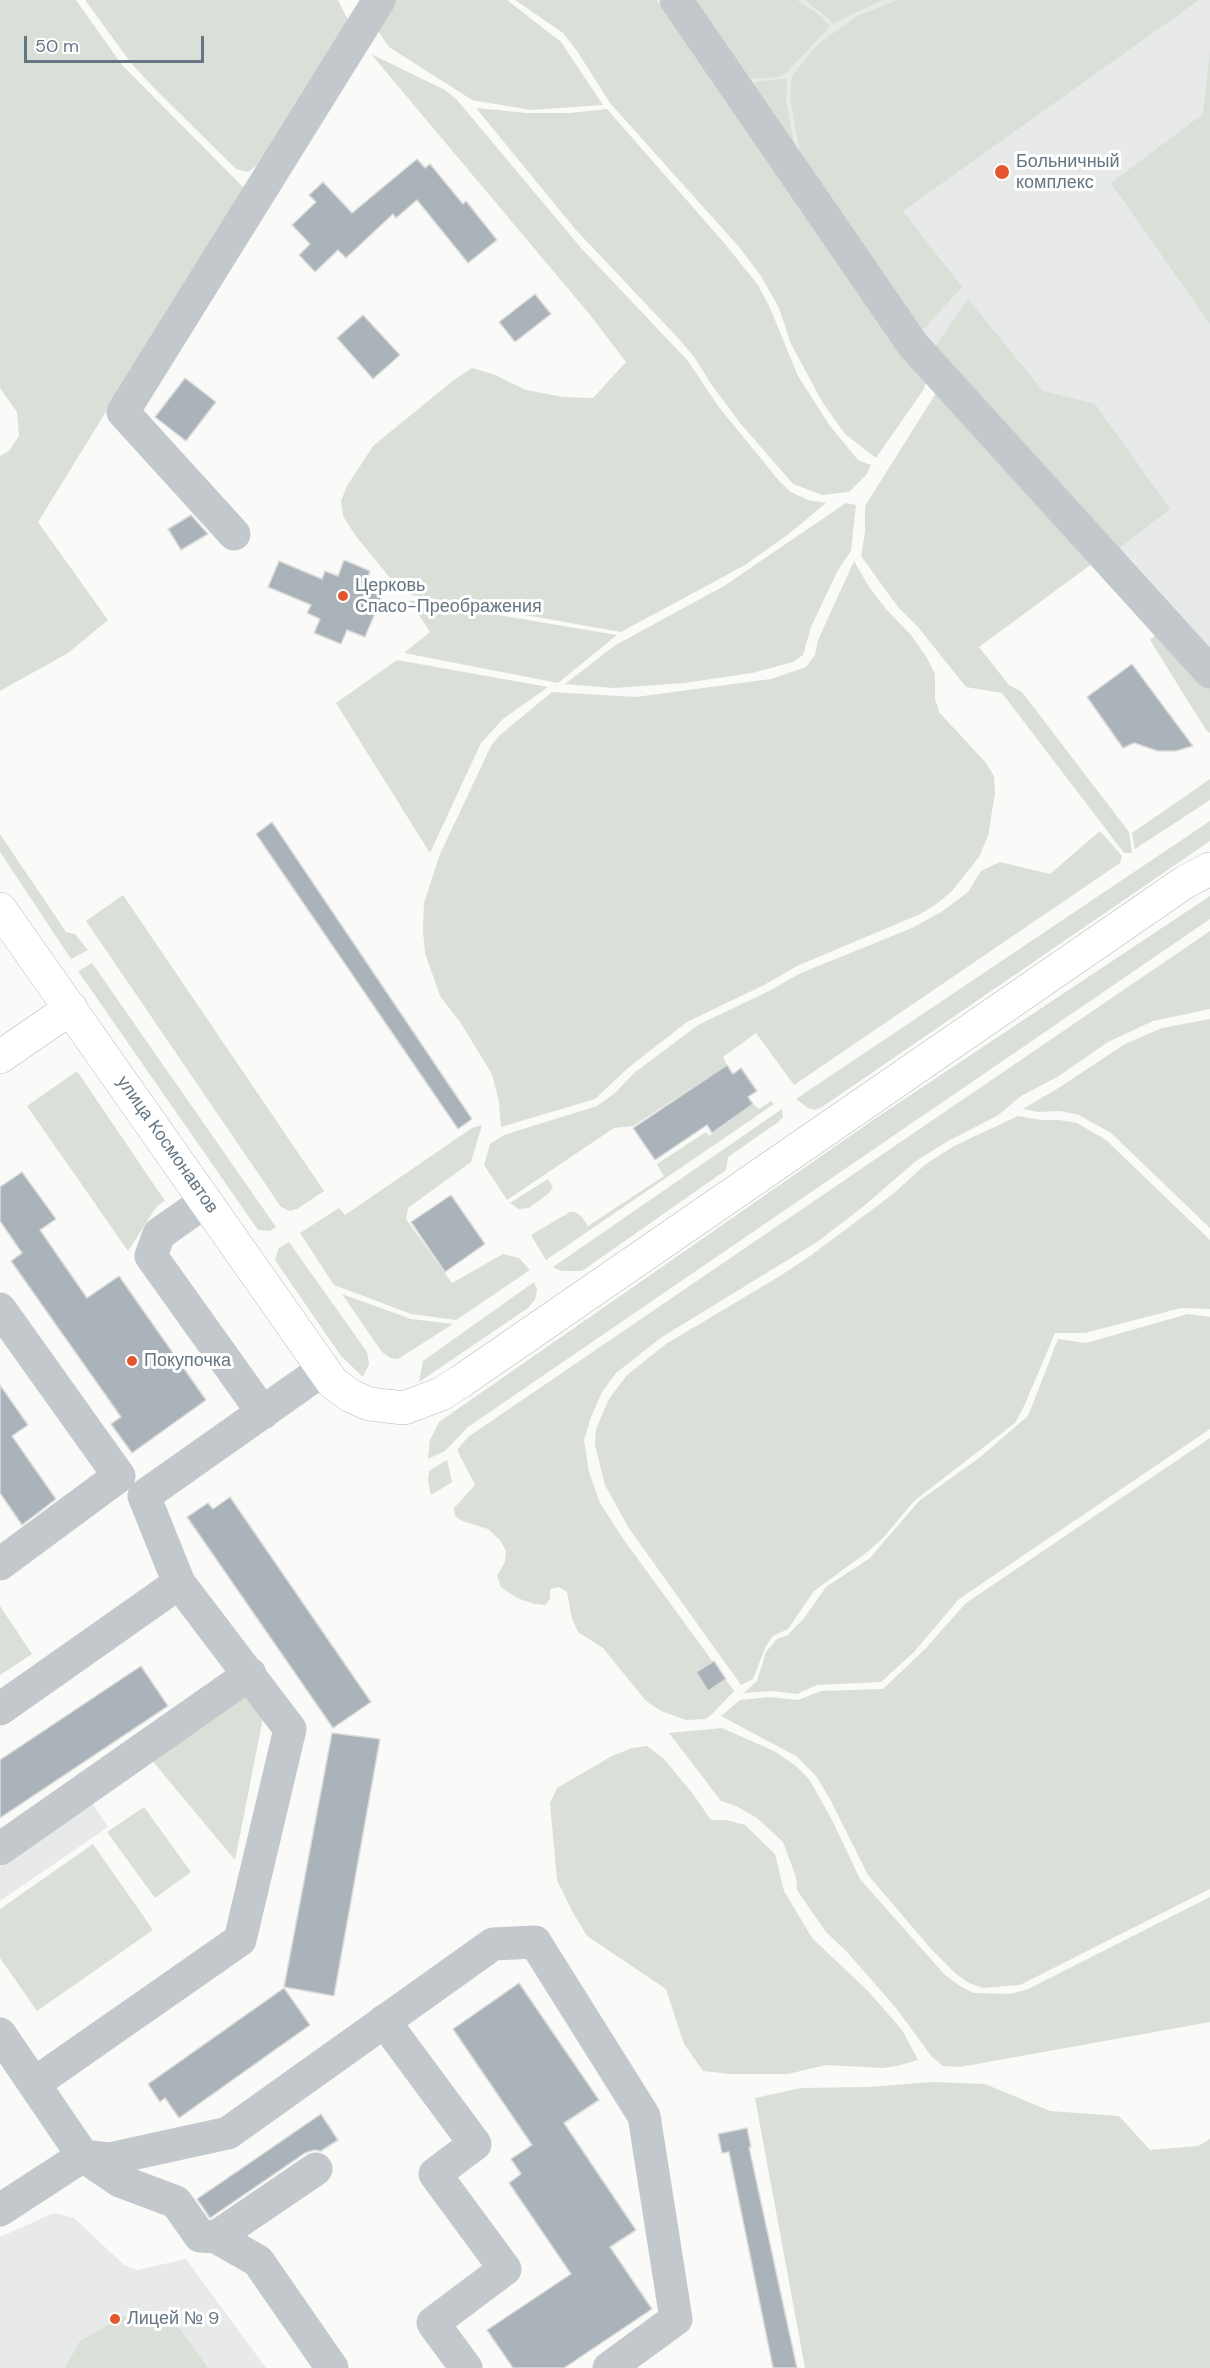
<!DOCTYPE html>
<meta charset="utf-8">
<style>
body{margin:0}
#map{position:relative;width:1210px;height:2368px;overflow:hidden;background:#fafaf8;font-family:"DM Sans",sans-serif}
canvas{display:block}
.scale{position:absolute;left:24px;top:36px;width:180px;height:27px;box-sizing:border-box;border:3px solid #657683;border-top:0;padding-left:8px;font-size:18px;line-height:21px;white-space:nowrap;color:#657683;-webkit-text-stroke:4px #fff;paint-order:stroke}
</style>
<div id="map">
<canvas width="1210" height="2368"></canvas>
<div class="scale">50 m</div>
</div>
<script>
const ctx = document.querySelector('canvas').getContext('2d');
ctx.lineJoin = 'round';
function paint(path, color) {
  ctx.fillStyle = color;
  ctx.fill(path, 'evenodd');
}
function poly(rows) {
  const path = new Path2D();
  for (const r of rows) {
    path.moveTo(r[0], r[1]);
    for (let i = 2; i < r.length; i += 2) path.lineTo(r[i], r[i + 1]);
  }
  return path;
}
function strokePath(path, color, width, dash) {
  ctx.strokeStyle = color;
  ctx.lineWidth = width;
  ctx.lineCap = dash ? 'butt' : 'round';
  ctx.setLineDash(dash || []);
  ctx.stroke(path);
}
function drawText(font, color, halo, rows, align = 'center') {
  ctx.font = font + ' "DM Sans",sans-serif';
  ctx.lineWidth = 6;
  ctx.setLineDash([]);
  ctx.textBaseline = 'middle';
  ctx.strokeStyle = halo;
  ctx.fillStyle = color;
  for (const [text, x, y, turn = 0] of rows) {
    ctx.save();
    ctx.translate(x, y);
    ctx.rotate((+turn || 0) * Math.PI / 180);
    ctx.textAlign = isNaN(turn) ? turn : align;
    if (halo) ctx.strokeText(text, 0, 0);
    ctx.fillText(text, 0, 0);
    ctx.restore();
  }
}
paint(poly([
 [676,0,1210,0,1210,684,913,345],
 [92,1803,108,1827,0,1901,0,1867],
 [54,2213,74,2218,124,2265,137,2270,186,2259,266,2368,0,2368,0,2237]
]), '#e8e9e9');
paint(poly([
 [0,0,76,0,122,65,244,188,38,522,108,620,68,653,0,691,0,456,9,451,19,436,17,412,0,388],
 [85,0,338,0,349,22,281,139,256,166,248,172,236,169,154,88,131,63],
 [382,0,507,0,561,42,603,105,531,110,472,100,389,47,378,31],
 [515,0,657,0,927,379,924,389,876,458,845,434,823,403,791,344,779,308,761,276,739,247,610,103,577,51,563,33],
 [689,0,797,0,819,15,830,26,786,73,778,77,750,79],
 [805,0,883,0,834,23],
 [898,0,1199,0,903,211,962,287,921,332,803,169,790,98,792,76,817,45,857,16],
 [1210,51,1210,324,1111,183,1203,114],
 [371,54,445,90,457,100,582,249,688,361,718,406,780,482,791,492,808,500,826,503,790,533,745,565,621,632,412,595,400,590,355,535,343,516,341,501,347,486,373,446,455,379,472,368,493,374,526,390,563,397,593,398,626,362,591,316],
 [787,78,786,100,797,162,748,83],
 [476,108,527,113,570,113,607,109,725,244,758,285,770,308,798,376,830,426,858,460,871,465,867,474,849,492,822,495,793,484,740,423,711,384,695,358,678,338,576,230],
 [968,299,1043,391,1095,404,1170,509,1118,549,934,348],
 [936,393,1093,563,979,647,1009,685,1022,692,1129,832,1132,853,1124,853,1002,693,966,687,918,627,898,607,861,556,865,532,865,506],
 [846,503,856,505,851,551,838,570,811,627,803,655,793,662,752,673,684,683,614,688,565,684,614,646,724,586],
 [854,561,869,587,886,609,911,635,927,658,935,674,935,698,939,712,986,763,994,776,995,793,988,836,979,857,952,891,935,905,918,915,797,966,764,985,687,1022,628,1068,595,1099,501,1127,499,1102,492,1074,460,1022,440,996,425,953,423,931,424,903,440,854,491,746,500,735,552,692,636,697,771,679,806,667,815,655,818,640],
 [409,600,617,635,558,683,404,653,430,632],
 [1158,633,1210,689,1210,733,1206,730,1150,640],
 [397,660,548,687,503,719,481,743,430,853,336,703],
 [1210,779,1210,800,1135,849,1132,833],
 [1210,821,1210,841,822,1107,815,1110,808,1108,796,1099],
 [1100,831,1122,856,1120,863,794,1085,756,1033,723,1057,727,1065,633,1126,614,1128,507,1200,484,1165,490,1144,504,1135,597,1106,615,1093,634,1073,698,1025,769,991,801,973,912,928,943,911,968,892,981,871,1000,862,1050,874],
 [0,834,66,932,75,934,88,950,71,959,0,852],
 [123,895,324,1191,297,1209,290,1211,281,1207,86,921],
 [1210,896,1210,919,468,1427,445,1451,428,1459,430,1440,439,1422,876,1118],
 [1210,931,1210,1009,1153,1021,1108,1042,1059,1076,1021,1096,997,1116,948,1141,916,1161,864,1206,817,1242,662,1337,616,1373,602,1392,591,1417,584,1440,589,1472,600,1503,624,1540,734,1691,712,1714,706,1719,686,1720,661,1711,646,1701,603,1648,578,1632,572,1619,567,1592,559,1587,550,1589,550,1599,545,1605,534,1604,517,1598,501,1587,497,1576,505,1562,506,1551,500,1540,488,1529,462,1521,455,1516,454,1508,475,1485,457,1450,468,1437],
 [92,963,276,1227,270,1231,258,1230,78,971],
 [1210,1019,1210,1228,1111,1133,1079,1115,1060,1111,1038,1112,1023,1109,1060,1087,1125,1044,1162,1028],
 [77,1071,165,1201,157,1206,128,1251,27,1106],
 [771,1101,774,1104,546,1260,531,1235,570,1212,575,1212,581,1216,588,1226,664,1176,657,1164,706,1132,709,1136,753,1104,759,1109],
 [782,1109,783,1117,777,1123,728,1157,726,1170,582,1271,561,1271,553,1267],
 [1018,1116,1041,1120,1059,1120,1077,1123,1106,1140,1210,1240,1210,1309,1181,1308,1085,1333,1055,1333,1025,1404,1015,1423,914,1501,883,1538,866,1553,814,1591,788,1629,773,1636,766,1646,753,1679,741,1685,628,1527,605,1485,595,1445,596,1429,609,1399,627,1375,666,1344,780,1276,810,1256,893,1194,926,1164,954,1146],
 [482,1125,471,1162,408,1208,406,1219,452,1283,503,1254,519,1258,530,1270,456,1320,411,1314,334,1285,300,1233,339,1208,345,1215,472,1128],
 [548,1179,553,1187,549,1193,529,1208,519,1209,510,1203],
 [289,1242,367,1352,369,1364,363,1377,341,1356,275,1260,279,1248],
 [534,1282,537,1290,535,1300,528,1308,419,1382,423,1361],
 [342,1294,411,1319,453,1324,398,1359,390,1358,382,1352],
 [1188,1314,1210,1317,1210,1429,959,1599,914,1652,881,1682,817,1685,797,1694,772,1691,744,1693,757,1681,766,1652,777,1639,788,1635,804,1618,826,1587,870,1558,919,1501,979,1458,1028,1416,1058,1339,1086,1343],
 [1210,1438,1210,1889,1020,1985,983,1988,969,1983,956,1974,932,1950,868,1875,830,1799,816,1776,796,1756,721,1716,740,1700,770,1697,798,1700,821,1691,883,1689,926,1648,966,1603],
 [447,1460,452,1482,431,1495,428,1481,429,1471],
 [0,1606,32,1654,0,1675],
 [240,1689,263,1718,235,1860,150,1758],
 [722,1728,776,1752,796,1766,809,1779,832,1820,860,1879,944,1974,960,1986,974,1993,1010,1994,1028,1989,1210,1897,1210,2022,960,2067,943,2066,932,2057,896,2008,848,1953,826,1932,797,1890,796,1877,783,1842,757,1818,736,1806,721,1801,669,1733],
 [647,1746,664,1759,693,1794,711,1820,726,1820,745,1825,775,1854,784,1891,812,1938,868,1991,902,2030,918,2060,897,2066,883,2068,826,2065,788,2074,730,2074,703,2071,684,2044,666,1989,587,1936,572,1911,557,1880,550,1803,557,1788,612,1756,632,1748],
 [144,1807,191,1872,155,1898,107,1832],
 [93,1844,153,1930,37,2011,0,1958,0,1909],
 [933,2082,985,2084,1050,2111,1119,2116,1150,2150,1198,2146,1210,2139,1210,2368,805,2368,755,2098,801,2088,868,2087],
 [123,2316,147,2317,179,2328,208,2368,65,2368,80,2341]
]), '#dadfd7');
const building = poly([
 [417,159,425,168,430,164,463,204,466,201,497,240,468,263,417,200,396,218,393,214,346,258,338,250,315,272,299,255,310,244,292,225,316,202,309,195,323,182,352,213,417,159],
 [535,294,551,314,515,342,499,322,535,294],
 [363,315,400,355,373,379,337,338,363,315],
 [185,378,216,402,186,441,155,417,185,378],
 [191,515,208,534,181,550,168,529,191,515],
 [344,560,370,571,364,587,383,594,365,637,347,630,341,644,314,633,320,619,307,613,311,605,268,587,279,561,322,579,325,571,338,576,344,560],
 [1132,664,1193,746,1176,751,1158,751,1134,743,1123,748,1087,697,1132,664],
 [272,822,472,1119,458,1129,256,834,272,822],
 [727,1065,733,1074,741,1068,757,1091,748,1097,753,1104,712,1133,707,1125,655,1160,633,1128,727,1065],
 [22,1172,56,1219,40,1230,87,1298,119,1276,206,1400,132,1453,111,1424,121,1417,11,1261,22,1253,0,1221,0,1187,22,1172],
 [451,1195,485,1244,445,1272,411,1222,451,1195],
 [0,1385,28,1425,12,1436,56,1499,22,1525,0,1493,0,1385],
 [230,1497,371,1702,333,1728,187,1517,208,1503,213,1509,230,1497],
 [714,1661,726,1679,708,1691,696,1672,714,1661],
 [141,1666,168,1706,0,1818,0,1760,141,1666],
 [332,1733,380,1739,334,1996,284,1987,332,1733],
 [519,1983,599,2100,564,2123,636,2230,610,2247,652,2309,564,2368,513,2368,487,2330,571,2274,509,2183,521,2174,511,2159,532,2145,453,2029,519,1983],
 [284,1988,310,2025,179,2118,165,2098,160,2102,148,2084,284,1988],
 [321,2114,338,2140,321,2151,314,2150,305,2153,210,2218,197,2199,321,2114],
 [747,2128,751,2147,749,2147,797,2368,773,2368,729,2152,722,2153,718,2134,747,2128]
]);
paint(building, '#aab3b9');
strokePath(building, '#dcdcda', 1.5);
const major = poly([
 [0,909,333,1383,351,1396,369,1404,404,1408,441,1394,460,1382,1185,882,1210,869],
 [0,1057,71,1008]
]);
strokePath(major, '#b5babe', 34);
strokePath(poly([
 [676,0,913,345,1210,672],
 [234,534,123,412,379,0],
 [206,1201,159,1234,151,1256,263,1413],
 [0,1309,119,1476,0,1564],
 [0,1709,179,1583,144,1496,324,1369],
 [0,1849,250,1674],
 [384,2021,475,2144,435,2174,505,2269,433,2323,466,2368],
 [0,2034,83,2156,0,2210],
 [35,2083,240,1940,290,1729,179,1583],
 [83,2156,109,2159,228,2133,493,1944,535,1942,644,2116,676,2319,609,2368],
 [83,2156,120,2181,176,2202,200,2236,216,2237,258,2261,332,2368],
 [216,2237,316,2169]
]), '#c3c8cc', 33);
strokePath(major, '#fff', 33);
for (const [x, y, r, color] of [
 [1002,172,8,"#e4572e"],
 [343,596,6,"#e4572e"],
 [132,1361,6,"#e4572e"],
 [115,2319,6,"#e4572e"]
]) {
  const dot = new Path2D();
  dot.arc(x, y, r, 0, 2 * Math.PI);
  ctx.fillStyle = color;
  ctx.fill(dot);
  strokePath(dot, '#fff', 2);
}
drawText('18px', '#657683', '#fff', [
 ["Больничный",1016,162],
 ["комплекс",1016,183],
 ["Церковь",355,586],
 ["Спасо-Преображения",355,607],
 ["Покупочка",144,1361],
 ["Лицей № 9",127,2319]
], 'left');
drawText('18px', '#657683', '#fff', [
 ["улица Космонавтов",167,1145,55]
]);
</script>
